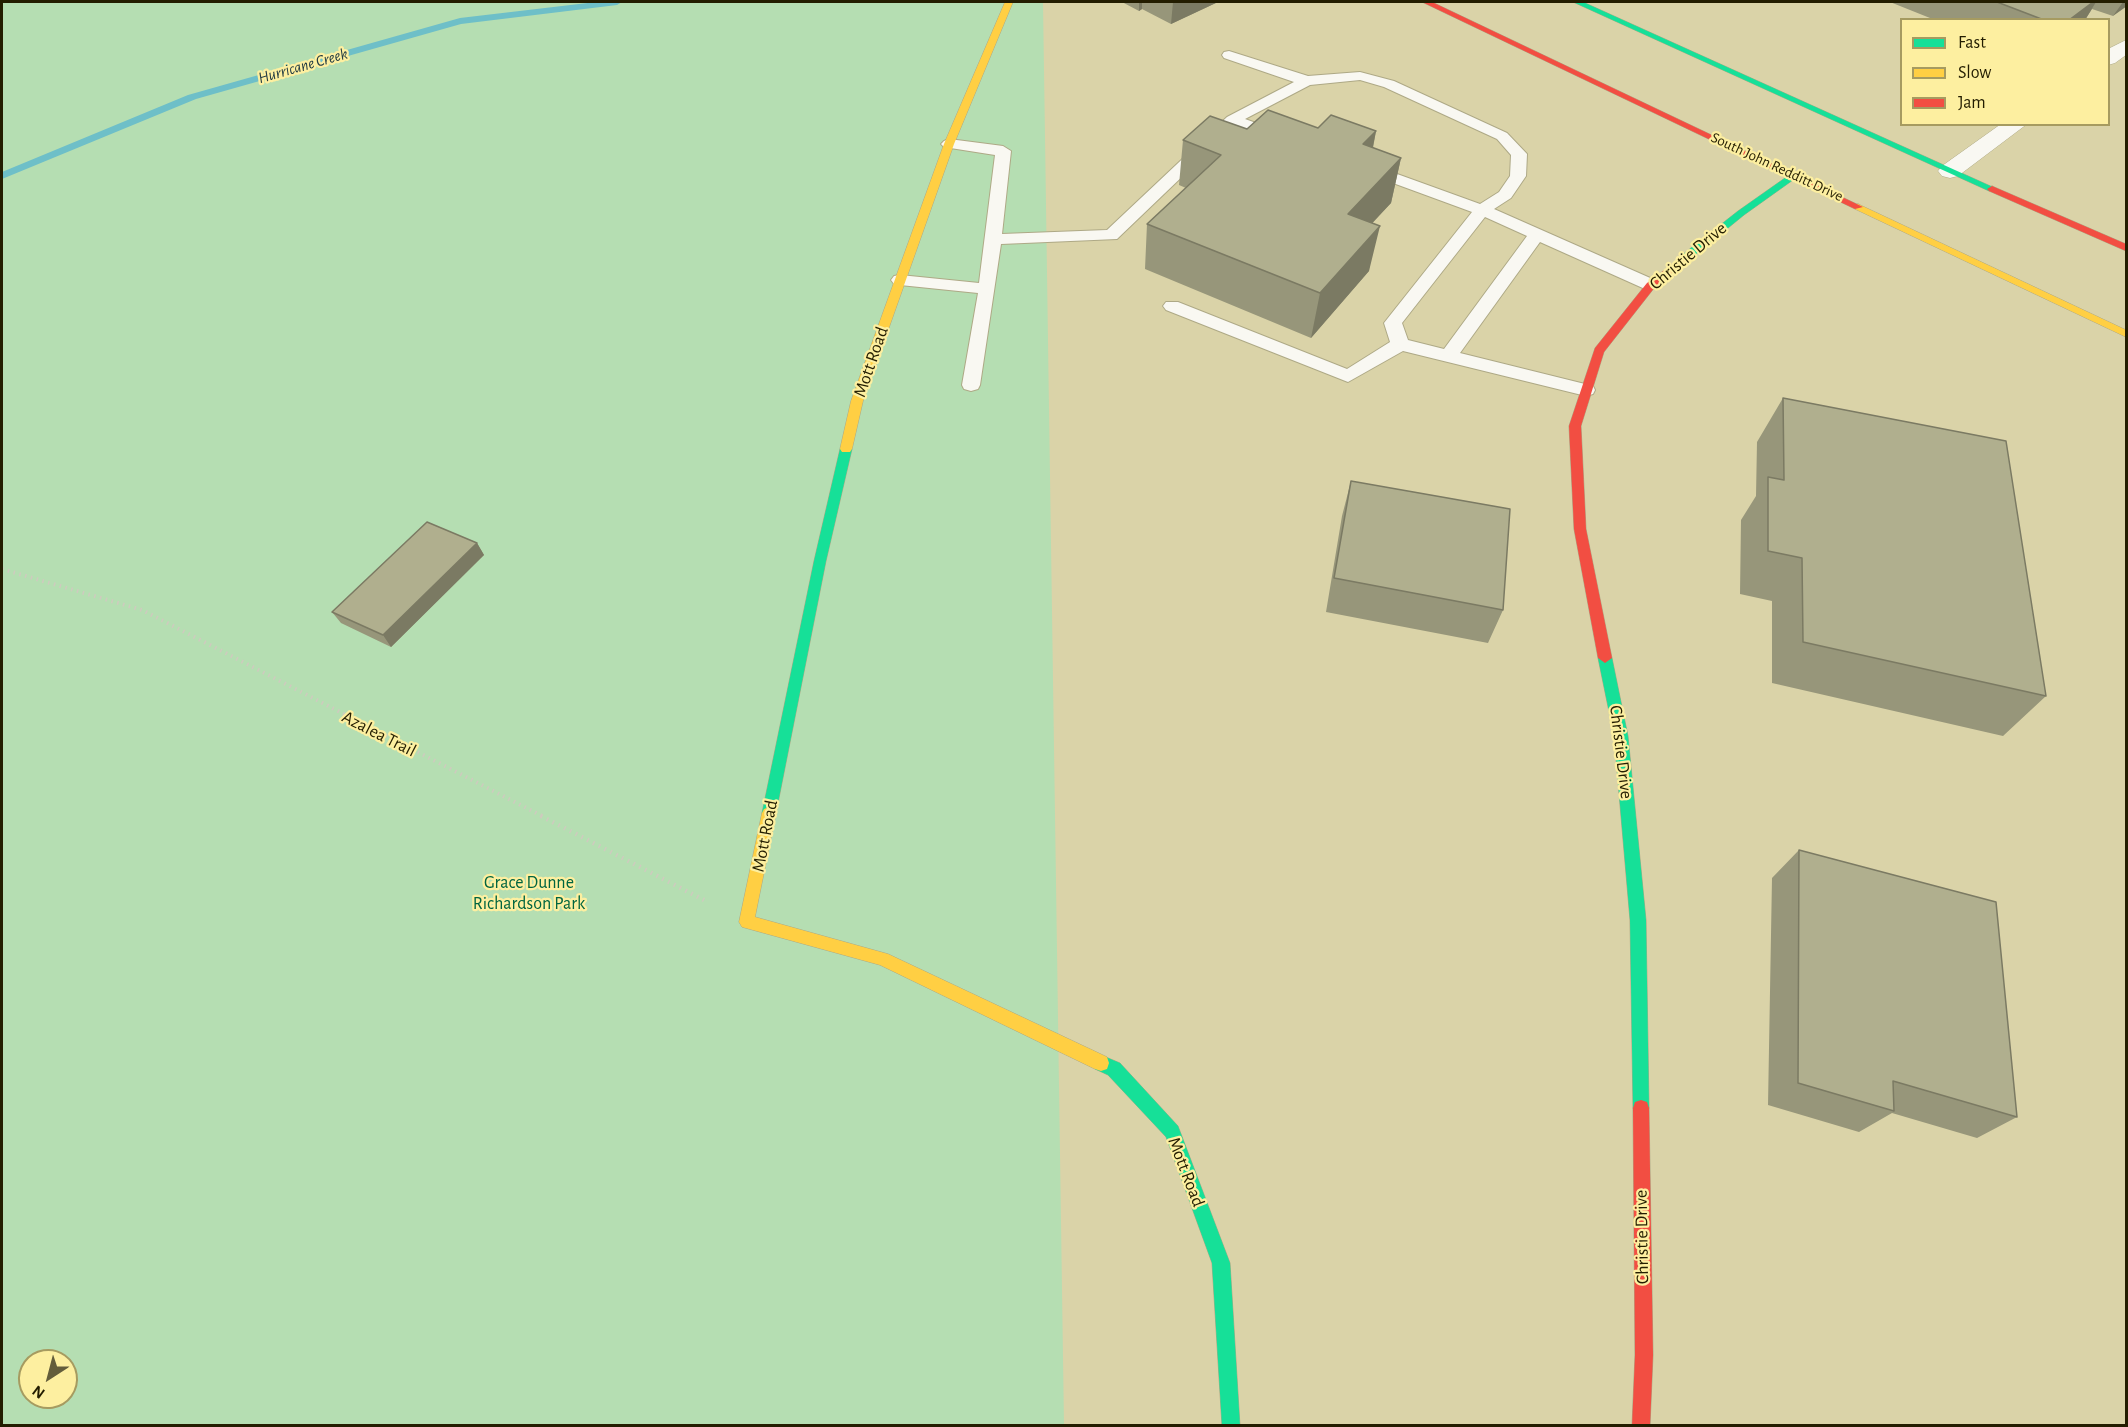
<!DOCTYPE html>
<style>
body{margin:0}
#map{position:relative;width:2128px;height:1427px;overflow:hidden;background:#dad3a8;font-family:"Alegreya Sans",sans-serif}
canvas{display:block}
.frame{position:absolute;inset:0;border:3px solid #231d00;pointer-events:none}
.legend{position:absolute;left:1900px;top:18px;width:210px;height:108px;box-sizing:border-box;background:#fdefa0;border:2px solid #a69b60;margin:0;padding:8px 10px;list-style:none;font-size:18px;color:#231d00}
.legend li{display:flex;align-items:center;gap:12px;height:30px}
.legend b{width:30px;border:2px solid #a69b60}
.north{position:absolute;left:18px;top:1349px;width:60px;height:60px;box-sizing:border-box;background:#fdefa0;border:2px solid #a69b60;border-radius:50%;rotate:216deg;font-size:16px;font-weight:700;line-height:24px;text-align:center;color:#231d00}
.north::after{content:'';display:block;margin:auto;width:21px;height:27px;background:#635d3b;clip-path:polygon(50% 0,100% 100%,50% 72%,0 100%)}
</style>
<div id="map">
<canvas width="2128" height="1427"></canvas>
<div class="frame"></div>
<ul class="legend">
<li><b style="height:8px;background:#16e098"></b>Fast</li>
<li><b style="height:8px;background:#ffcf43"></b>Slow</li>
<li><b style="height:8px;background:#f24e42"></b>Jam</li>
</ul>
<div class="north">N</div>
</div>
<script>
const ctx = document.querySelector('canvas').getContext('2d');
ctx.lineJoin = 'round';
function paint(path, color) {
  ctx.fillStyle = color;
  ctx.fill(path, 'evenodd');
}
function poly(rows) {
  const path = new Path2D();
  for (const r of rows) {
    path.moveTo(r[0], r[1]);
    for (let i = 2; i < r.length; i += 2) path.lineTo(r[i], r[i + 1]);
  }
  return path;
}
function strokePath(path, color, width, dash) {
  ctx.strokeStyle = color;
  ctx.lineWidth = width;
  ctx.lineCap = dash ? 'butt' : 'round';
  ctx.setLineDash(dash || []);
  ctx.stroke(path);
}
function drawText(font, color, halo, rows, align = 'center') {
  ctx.font = font + ' "Alegreya Sans",sans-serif';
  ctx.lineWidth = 4.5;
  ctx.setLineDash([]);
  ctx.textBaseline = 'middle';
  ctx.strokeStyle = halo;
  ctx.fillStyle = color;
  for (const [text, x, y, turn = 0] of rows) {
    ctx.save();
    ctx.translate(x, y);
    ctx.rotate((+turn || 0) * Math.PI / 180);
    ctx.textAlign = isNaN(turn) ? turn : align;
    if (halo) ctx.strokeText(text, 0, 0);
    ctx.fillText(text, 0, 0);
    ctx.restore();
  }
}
paint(poly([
 [2,2,1043,2,1064,1425,2,1426],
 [30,1361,66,1361,66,1397,30,1397]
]), '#b5deb2');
paint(poly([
 [596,2,622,2,617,5,461,24,196,99,2,179,2,172,188,95,460,18,596,2]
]), '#6ebfc8');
const lane = poly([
 [1229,51,1308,76,1360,72,1394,81,1507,133,1527,154,1526,176,1511,198,1494,209,1657,281,1660,285,1657,289,1645,289,1540,242,1460,353,1593,386,1595,390,1593,394,1586,396,1403,351,1348,382,1166,310,1163,306,1166,302,1178,302,1347,369,1390,342,1384,323,1472,212,1363,172,1361,169,1369,164,1375,166,1480,204,1499,192,1510,176,1511,155,1497,139,1384,87,1360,80,1310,85,1245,119,1284,133,1287,136,1284,139,1274,139,1235,126,1117,239,1001,244,980,385,978,389,971,391,964,389,962,385,978,293,900,285,894,284,891,280,894,276,900,275,979,283,995,155,944,147,941,144,944,141,949,139,1003,146,1011,151,1002,234,1107,230,1227,117,1294,82,1224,58,1222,55,1224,52,1229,51],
 [1485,217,1527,236,1444,349,1408,340,1402,323,1485,217]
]);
const street = poly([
 [2126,40,2126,55,2115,63,2108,65,2108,49,2126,40],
 [2001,124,2027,124,1958,176,1950,178,1942,176,1938,171,1942,166,2001,124]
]);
const fast = poly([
 [1573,2,1583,2,1997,189,1989,191,1573,2],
 [1792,173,1800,175,1744,215,1690,259,1682,259,1682,255,1738,211,1792,173],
 [846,445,852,449,826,561,776,813,774,817,769,819,764,817,762,813,814,561,840,449,846,445],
 [1605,653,1612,658,1628,736,1646,920,1649,1108,1647,1114,1641,1116,1635,1114,1633,1108,1630,920,1614,736,1598,658,1605,653],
 [1101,1055,1120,1063,1178,1126,1230,1263,1240,1426,1222,1426,1212,1263,1166,1137,1108,1075,1095,1069,1093,1063,1095,1057,1101,1055]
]);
const slow = poly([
 [1005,2,1013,2,954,144,863,401,852,449,850,452,842,452,840,449,851,401,944,144,1005,2],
 [1858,204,2126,330,2126,337,1855,209,1855,205,1858,204],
 [769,807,774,809,776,813,755,917,888,954,1107,1057,1109,1063,1107,1069,1101,1071,1095,1069,880,965,742,927,739,922,762,813,764,809,769,807]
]);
const jam = poly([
 [1422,2,1432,2,1863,207,1855,209,1422,2],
 [1992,186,2126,244,2126,251,1989,191,1987,189,1992,186],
 [1686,254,1691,257,1690,259,1655,287,1604,352,1581,426,1586,529,1612,658,1605,663,1598,658,1574,529,1569,426,1595,348,1647,283,1686,254],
 [1641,1100,1647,1102,1649,1108,1653,1355,1650,1426,1632,1426,1635,1355,1633,1108,1635,1102,1641,1100]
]);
strokePath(lane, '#aea986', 2);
strokePath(street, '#aea986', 1);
strokePath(fast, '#aea986', 1);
strokePath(slow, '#aea986', 1);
strokePath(jam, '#aea986', 1);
strokePath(poly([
 [2,569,142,610,544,817]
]), '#cecbbe', 4, [1.5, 4.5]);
strokePath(poly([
 [541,816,704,900]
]), '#cecbbe', 4.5, [1.5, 5]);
paint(lane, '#f9f8f2');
paint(street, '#f9f8f2');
paint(fast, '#16e098');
paint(slow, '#ffcf43');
paint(jam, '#f24e42');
paint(poly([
 [1122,2,1218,2,1171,24,1142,9,1139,11],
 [1890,2,2127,2,2113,16,2092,9,2085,20,1935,20],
 [1247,129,1376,131,1373,148,1401,158,1391,203,1372,223,1369,271,1311,338,1145,269,1147,224,1186,188,1179,185,1183,140],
 [1783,398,2046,696,2003,736,1772,683,1772,601,1740,594,1741,520,1756,496,1757,442],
 [1351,481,1503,610,1488,643,1326,612,1342,516],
 [477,543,484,555,391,647,341,623,332,612],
 [1799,850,2017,1117,1977,1138,1892,1113,1859,1132,1768,1105,1772,878]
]), '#97967a');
paint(poly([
 [1139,2,1142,2,1142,9,1139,11],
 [1173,2,1218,2,1171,24],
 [2093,2,2096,2,2085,20,2069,20],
 [2123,2,2127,2,2127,6,2113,16],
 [1376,131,1367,176,1363,144],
 [1401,158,1391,203,1339,259,1348,214],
 [1380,226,1369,271,1311,338,1320,293],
 [477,543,484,555,391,647,383,635]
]), '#7b7a63');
const building = poly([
 [1997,2,2093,2,2069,20,2044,20,1997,2],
 [1268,110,1318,128,1331,115,1376,131,1363,144,1401,158,1348,214,1380,226,1320,293,1147,224,1221,155,1183,140,1210,116,1247,129,1268,110],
 [1783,398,2006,441,2046,696,1803,642,1802,558,1768,551,1768,477,1784,480,1783,398],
 [1351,481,1510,509,1503,610,1334,578,1351,481],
 [427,522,477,543,383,635,332,612,427,522],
 [1799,850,1996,902,2017,1117,1893,1081,1894,1111,1798,1083,1799,850]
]);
paint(building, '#b0af8e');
strokePath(building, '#7b7a63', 1.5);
drawText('15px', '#231d00', '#fdefa0', [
 ["South John Redditt Drive",1777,167,25]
]);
drawText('italic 16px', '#213b43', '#fdefa0', [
 ["Hurricane Creek",303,66,-16]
]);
drawText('18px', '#231d00', '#fdefa0', [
 ["Christie Drive",1688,256,-40],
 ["Mott Road",871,362,-71],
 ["Azalea Trail",379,734,27],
 ["Christie Drive",1621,752,83],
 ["Mott Road",765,836,-79],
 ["Mott Road",1186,1172,69],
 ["Christie Drive",1642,1237,-91]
]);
drawText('18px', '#006540', '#fdefa0', [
 ["Grace Dunne",529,883],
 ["Richardson Park",529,904]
]);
</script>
